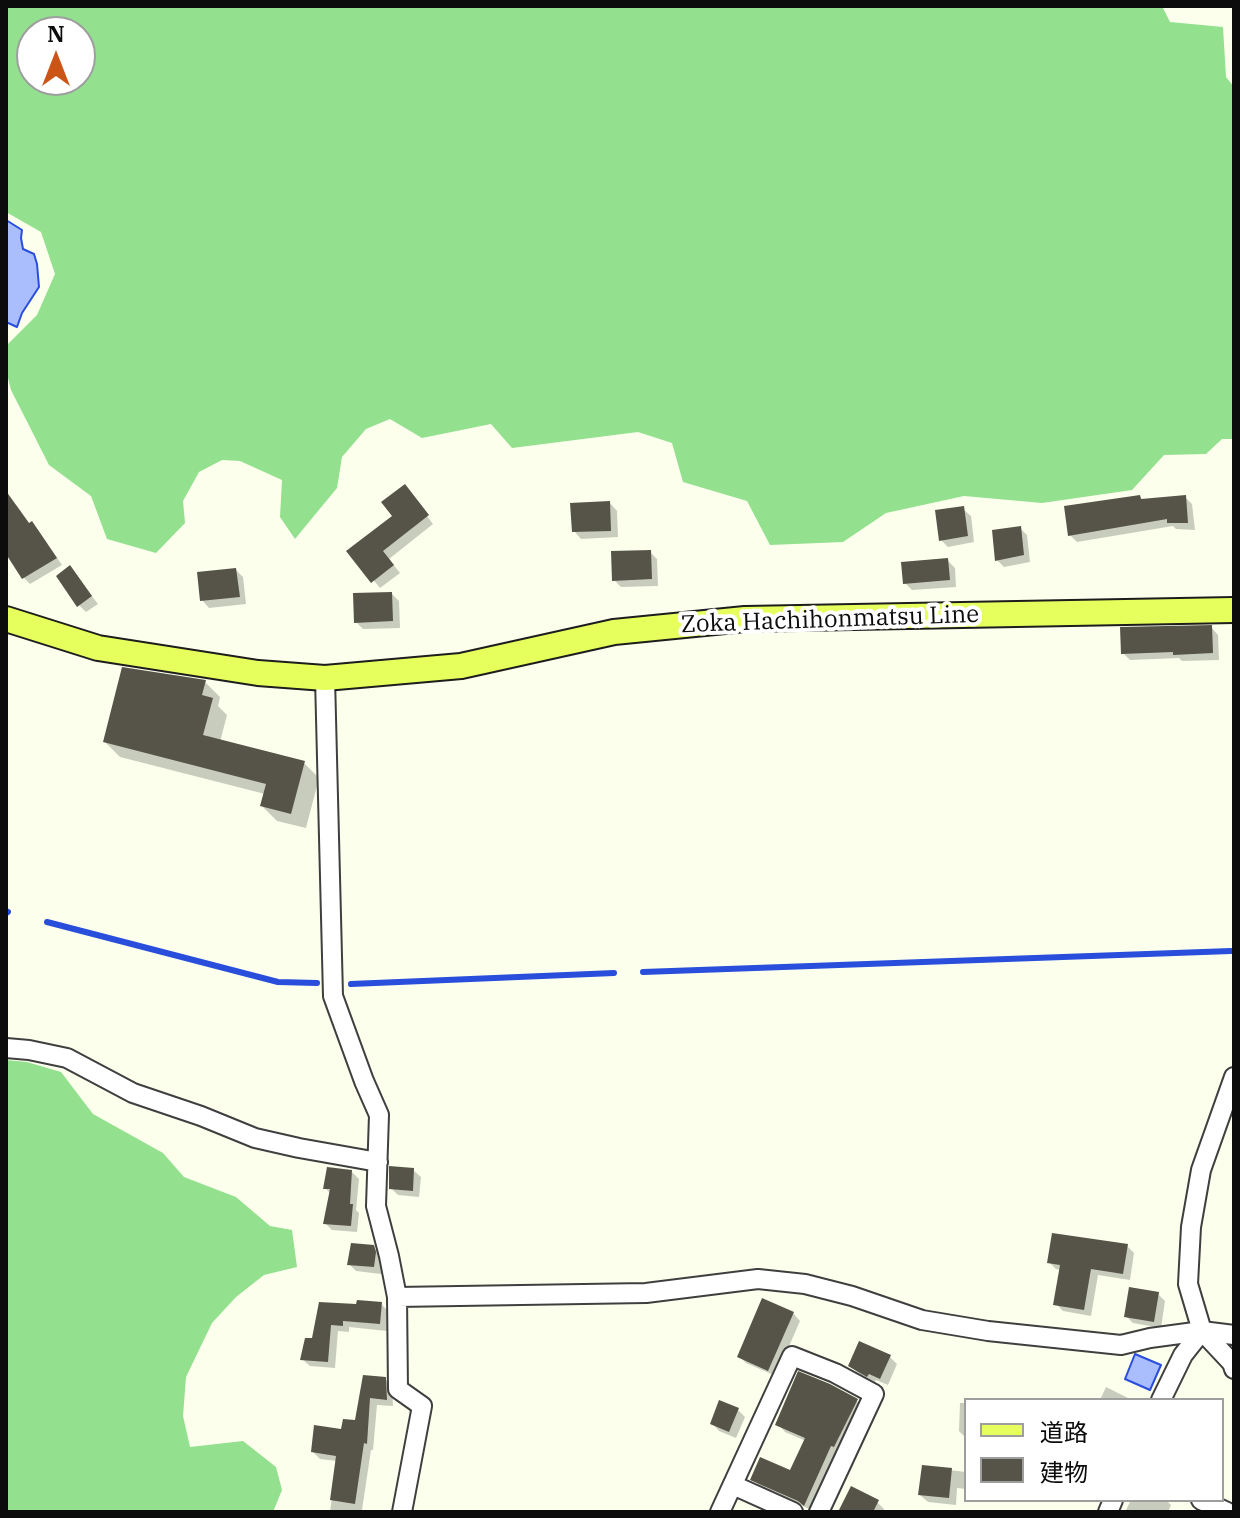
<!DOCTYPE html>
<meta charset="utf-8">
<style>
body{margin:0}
#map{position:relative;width:1240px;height:1518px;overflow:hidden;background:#fbffec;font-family:"IBM Plex Serif","Noto Sans JP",serif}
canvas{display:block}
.frame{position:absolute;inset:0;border:8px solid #0c0c0c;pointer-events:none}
.legend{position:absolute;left:964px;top:1398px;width:260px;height:104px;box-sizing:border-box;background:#fff;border:2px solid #9e9e9e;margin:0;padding:10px 14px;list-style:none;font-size:24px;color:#0c0c0c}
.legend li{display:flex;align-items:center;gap:16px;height:40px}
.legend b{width:40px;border:2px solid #9e9e9e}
.north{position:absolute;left:16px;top:16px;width:80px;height:80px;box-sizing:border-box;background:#fff;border:2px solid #9e9e9e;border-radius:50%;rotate:0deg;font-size:22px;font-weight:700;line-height:32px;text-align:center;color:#0c0c0c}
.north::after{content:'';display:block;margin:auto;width:28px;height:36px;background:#cb5516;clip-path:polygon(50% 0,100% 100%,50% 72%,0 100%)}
</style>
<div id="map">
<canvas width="1240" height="1518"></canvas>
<div class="frame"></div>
<ul class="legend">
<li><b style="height:10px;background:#e7ff5c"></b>道路</li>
<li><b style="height:22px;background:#565348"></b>建物</li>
</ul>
<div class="north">N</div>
</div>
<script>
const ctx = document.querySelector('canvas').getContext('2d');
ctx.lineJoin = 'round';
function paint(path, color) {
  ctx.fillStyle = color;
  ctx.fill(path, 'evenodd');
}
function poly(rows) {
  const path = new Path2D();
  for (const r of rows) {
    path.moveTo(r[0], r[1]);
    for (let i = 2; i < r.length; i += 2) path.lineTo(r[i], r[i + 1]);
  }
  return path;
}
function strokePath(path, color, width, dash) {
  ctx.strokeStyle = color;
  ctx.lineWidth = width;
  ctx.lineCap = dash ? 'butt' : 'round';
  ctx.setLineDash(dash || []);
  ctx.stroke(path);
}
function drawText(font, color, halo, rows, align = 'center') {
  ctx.font = font + ' "IBM Plex Serif",serif';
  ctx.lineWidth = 8;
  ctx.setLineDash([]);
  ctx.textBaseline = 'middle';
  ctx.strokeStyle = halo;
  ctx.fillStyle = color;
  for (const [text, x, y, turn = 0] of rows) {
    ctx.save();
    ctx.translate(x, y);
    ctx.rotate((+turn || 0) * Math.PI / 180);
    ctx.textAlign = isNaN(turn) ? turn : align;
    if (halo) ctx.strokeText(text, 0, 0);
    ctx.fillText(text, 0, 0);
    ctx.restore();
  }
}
paint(poly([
 [6,6,1162,6,1170,22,1223,27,1226,77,1234,87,1234,439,1222,439,1206,454,1164,455,1132,490,1042,503,964,496,886,513,843,542,770,545,747,501,683,482,672,443,638,432,512,448,491,424,422,438,390,419,366,429,342,457,337,488,295,539,280,517,282,480,240,461,222,460,199,472,183,501,185,523,156,553,107,539,91,496,49,465,11,390,6,370,6,346,37,315,55,274,41,232,6,212],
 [32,32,80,32,80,80,32,80],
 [6,1060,27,1062,61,1072,93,1114,163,1153,184,1177,236,1197,270,1226,292,1230,297,1267,264,1275,236,1297,212,1323,186,1377,183,1416,190,1447,243,1441,276,1467,282,1490,273,1512,6,1512]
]), '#93e08f');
const water = poly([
 [6,220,22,230,21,238,23,249,34,254,37,264,39,287,22,313,17,327,6,322,6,220],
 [1135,1354,1161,1365,1150,1390,1125,1379,1135,1354]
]);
paint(water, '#aabdfd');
strokePath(water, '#294edc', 2);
paint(poly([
 [408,491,433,524,389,559,400,573,380,588,349,551,395,517],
 [1140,497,1144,501,1185,497,1192,504,1195,530,1176,529,1173,526,1077,542,1070,535],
 [6,503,17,506,30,525,38,530,62,565,30,584,24,578,6,551],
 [610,503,617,511,618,537,581,539,574,531],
 [963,509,971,516,974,542,948,547,941,540],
 [1020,528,1027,535,1030,562,1004,567,997,560],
 [650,552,657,559,658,586,621,587,614,580],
 [947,560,955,568,956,587,912,590,905,583],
 [70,568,98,604,86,612,79,605],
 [236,570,243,577,246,604,209,608,202,600],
 [392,594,399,601,400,628,363,629,356,622],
 [1211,627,1218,635,1219,660,1182,661,1179,658,1130,660,1123,653],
 [205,682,220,697,218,706,227,715,220,742,304,763,319,778,306,828,277,821,262,806,265,794,120,757,105,742],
 [413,1170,421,1177,419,1197,398,1195,391,1188],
 [352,1172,359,1179,356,1210,359,1213,357,1232,332,1230,325,1223,331,1194,325,1188],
 [1127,1246,1134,1253,1130,1280,1098,1275,1091,1316,1063,1311,1056,1304,1061,1270,1056,1269,1049,1262],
 [373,1247,380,1254,382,1260,381,1274,356,1271,349,1264],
 [1158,1294,1165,1301,1161,1328,1133,1323,1126,1316],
 [320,1304,358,1306,381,1304,388,1311,387,1331,349,1327,349,1332,338,1331,335,1368,310,1366,302,1359,313,1340],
 [793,1313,800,1321,776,1376,746,1363,739,1356],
 [890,1357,897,1364,888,1385,876,1380,875,1382,858,1373,850,1366],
 [365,1378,385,1379,392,1386,393,1406,377,1405,373,1450,371,1450,362,1510,359,1510,359,1512,330,1512,337,1461,320,1459,313,1452,356,1422],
 [1106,1387,1132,1400,1100,1400],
 [856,1400,863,1408,811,1511,807,1508,760,1486,753,1479,791,1473,806,1441,785,1432,778,1424],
 [960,1403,966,1403,966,1438,959,1431],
 [738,1410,745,1417,736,1438,719,1431,712,1423],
 [923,1467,966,1472,966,1489,957,1488,956,1505,928,1502,920,1495],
 [1131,1500,1166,1500,1171,1505,1168,1512,1128,1512,1126,1510],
 [877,1502,884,1509,883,1512,840,1512]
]), '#0003');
strokePath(poly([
 [6,911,8,912],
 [47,922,278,982,317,983],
 [643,972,1231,951],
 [351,984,614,973]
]), '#294edc', 6);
paint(poly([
 [405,484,429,515,383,551,394,565,371,583,346,551,392,516,381,502],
 [6,491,29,523,32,521,57,558,22,579,6,554],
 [1140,495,1141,499,1186,495,1188,523,1167,523,1167,519,1068,536,1064,506],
 [610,501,611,531,572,532,570,503],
 [964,506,968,536,939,541,935,510],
 [1021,526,1024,555,995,561,992,530],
 [651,550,652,579,612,581,611,551],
 [948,558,950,580,903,584,901,562],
 [70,565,92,596,77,607,56,576],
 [236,568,240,597,200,601,197,572],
 [392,592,393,621,354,623,353,593],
 [1212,625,1213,653,1173,655,1173,652,1121,654,1120,627],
 [122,667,206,680,202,695,213,698,203,735,305,761,291,814,260,806,266,784,103,742],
 [389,1166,414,1168,413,1191,389,1189],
 [327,1167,352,1170,350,1204,353,1204,351,1226,323,1224,330,1189,323,1189],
 [1052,1233,1128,1244,1123,1274,1091,1269,1084,1310,1053,1305,1060,1265,1047,1263],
 [351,1243,374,1245,376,1252,374,1267,347,1265],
 [1129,1287,1159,1292,1154,1322,1124,1317],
 [762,1298,794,1312,768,1371,737,1357],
 [357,1300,382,1302,380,1324,343,1321,343,1326,331,1325,328,1362,300,1360,305,1338,312,1338,319,1302,356,1304],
 [859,1341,891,1355,880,1379,869,1374,867,1377,848,1366],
 [798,1371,830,1384,858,1399,834,1447,831,1446,804,1506,798,1501,750,1480,760,1457,790,1470,805,1438,775,1425],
 [363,1375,386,1377,387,1400,370,1398,367,1444,364,1443,355,1504,330,1500,336,1456,311,1452,314,1425,341,1429,343,1419,355,1420],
 [719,1400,739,1408,729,1432,710,1424],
 [922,1465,952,1468,949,1498,918,1495],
 [851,1486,879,1500,873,1512,838,1512]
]), '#565348');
const minor = poly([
 [325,678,333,996,364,1081,379,1115,376,1206,389,1256,397,1297,398,1389,422,1406,402,1512],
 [6,1048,29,1050,67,1058,133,1093,201,1116,255,1138,299,1148,378,1162],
 [1234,1077,1201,1170,1191,1227,1188,1284,1202,1331,1232,1363,1234,1369],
 [397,1297,646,1293,758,1279,805,1284,852,1296,922,1320,988,1331,1121,1345,1150,1338,1202,1331,1234,1335],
 [1161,1400,1183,1355,1202,1331],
 [733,1485,793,1512],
 [1201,1500,1227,1512],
 [720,1512,792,1356,835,1373,874,1394,819,1512],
 [1108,1512,1113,1500]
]);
const major = poly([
 [6,619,98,648,258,673,325,678,461,666,614,632,745,619,1234,610]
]);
strokePath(minor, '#3f3f3f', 22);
strokePath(major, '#1d1d1d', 28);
strokePath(minor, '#fff', 18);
strokePath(major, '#e7ff5c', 24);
drawText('24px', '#0c0c0c', '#fff', [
 ["Zoka Hachihonmatsu Line",830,620,-2]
]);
</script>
